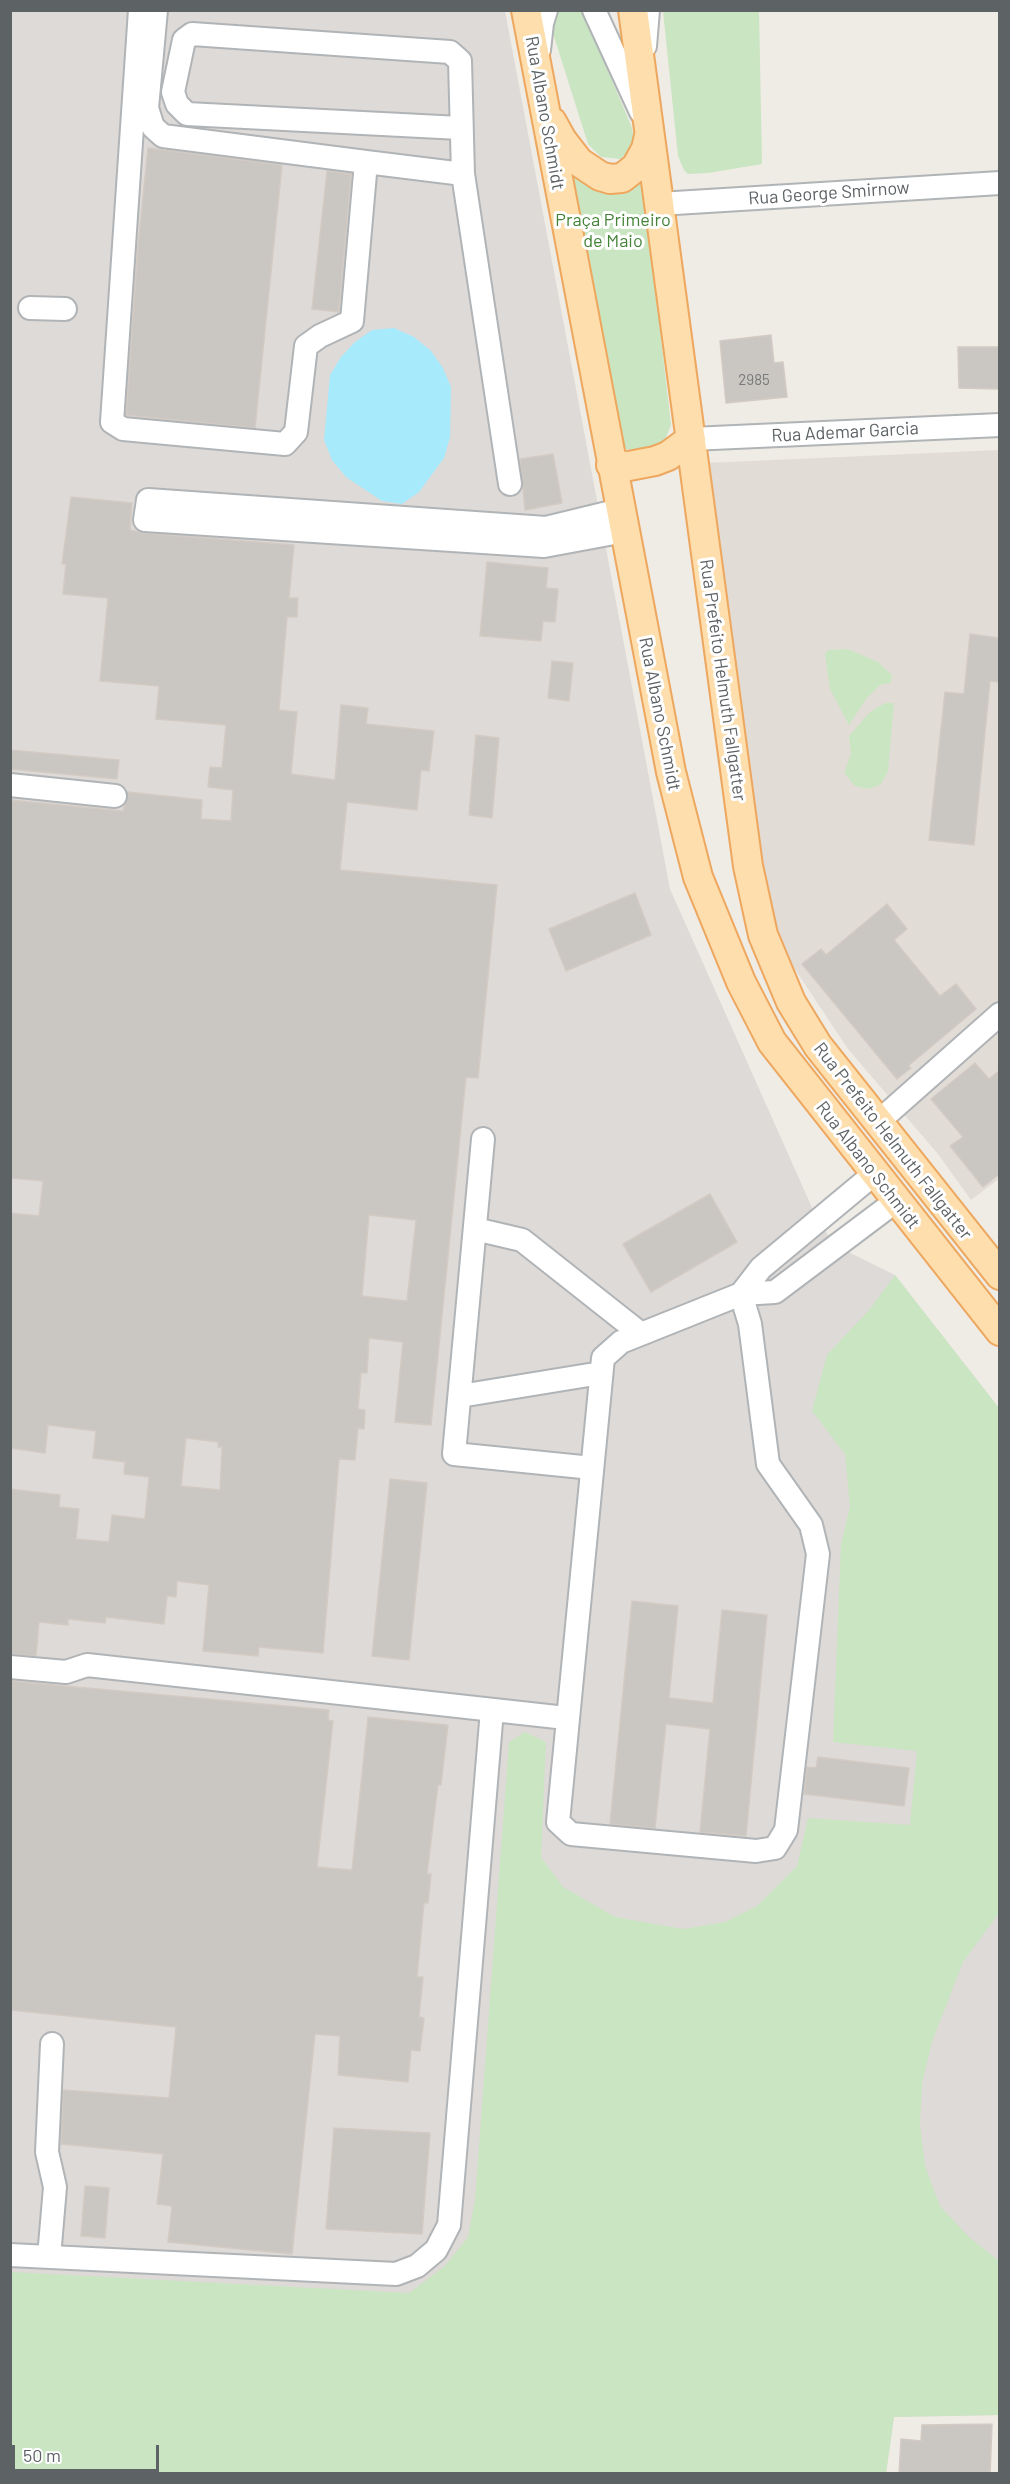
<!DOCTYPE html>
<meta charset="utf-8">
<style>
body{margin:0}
#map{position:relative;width:1010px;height:2484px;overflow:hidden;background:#efebe5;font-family:Barlow,sans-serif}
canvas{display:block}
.frame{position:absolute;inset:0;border:12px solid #5d6265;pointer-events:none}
.scale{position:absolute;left:12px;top:2445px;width:147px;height:27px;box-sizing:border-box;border:3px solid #5d6265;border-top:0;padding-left:8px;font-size:18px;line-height:21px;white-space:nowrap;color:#5d6265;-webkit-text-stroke:4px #fff;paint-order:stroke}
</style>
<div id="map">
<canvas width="1010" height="2484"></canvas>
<div class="frame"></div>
<div class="scale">50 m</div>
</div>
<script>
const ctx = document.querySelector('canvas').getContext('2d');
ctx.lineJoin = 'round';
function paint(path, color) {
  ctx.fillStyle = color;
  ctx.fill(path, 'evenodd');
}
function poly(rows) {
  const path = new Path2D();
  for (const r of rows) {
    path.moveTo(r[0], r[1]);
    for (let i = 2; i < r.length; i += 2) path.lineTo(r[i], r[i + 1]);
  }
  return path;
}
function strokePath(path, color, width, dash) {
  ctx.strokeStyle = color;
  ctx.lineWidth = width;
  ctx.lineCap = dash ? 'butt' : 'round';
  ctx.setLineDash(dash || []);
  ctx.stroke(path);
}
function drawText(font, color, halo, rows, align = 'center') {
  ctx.font = font + ' Barlow,sans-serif';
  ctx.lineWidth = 6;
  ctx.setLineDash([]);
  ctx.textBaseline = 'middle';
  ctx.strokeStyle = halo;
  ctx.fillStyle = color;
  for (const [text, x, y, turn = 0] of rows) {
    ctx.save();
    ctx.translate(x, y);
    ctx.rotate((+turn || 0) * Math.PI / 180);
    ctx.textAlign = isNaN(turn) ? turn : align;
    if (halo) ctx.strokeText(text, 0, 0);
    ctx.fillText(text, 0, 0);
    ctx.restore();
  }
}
paint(poly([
 [11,11,505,11,670,889,818,1221,836,1246,895,1275,999,1408,999,2415,894,2417,886,2473,11,2474]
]), '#dedad7');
paint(poly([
 [999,450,1000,1178,971,1200,938,1154,848,1049,779,945,767,903,706,463]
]), '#e2dcd6');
paint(poly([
 [553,11,583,11,632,128,634,140,631,150,620,159,601,157,588,144,551,27],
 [663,11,759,11,762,164,708,173,688,174,684,170,678,156],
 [567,167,574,176,592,187,642,173,671,425,665,440,659,446,637,453,623,448],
 [848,649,878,662,892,675,891,683,880,685,866,699,849,725,830,689,825,654,828,650],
 [885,703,894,703,888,772,880,785,868,789,855,786,844,773,851,754,849,736,870,712],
 [895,1275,999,1408,999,1913,963,1962,932,2042,922,2083,920,2125,925,2166,940,2206,970,2238,999,2261,999,2415,894,2417,886,2473,11,2473,11,2272,409,2293,445,2266,468,2237,475,2200,509,1742,525,1732,546,1742,541,1857,563,1887,615,1917,683,1929,725,1922,757,1906,797,1866,808,1818,910,1825,917,1751,833,1742,841,1544,850,1507,845,1454,812,1411,827,1355,870,1309]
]), '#cae5c2');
paint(poly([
 [394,328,414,337,431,351,443,368,451,387,450,437,444,458,419,492,402,504,382,501,346,477,332,460,324,440,330,375,341,357,355,342,372,330]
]), '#a7eafc');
const building = poly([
 [148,148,282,165,255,428,126,415,138,245,148,148],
 [327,171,351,174,339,312,312,309,327,171],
 [771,335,774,363,783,362,787,397,726,403,720,341,771,335],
 [958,347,999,347,999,389,959,388,958,347],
 [553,454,562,503,525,510,520,459,553,454],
 [71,497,132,503,130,530,144,533,294,545,289,598,298,598,297,617,287,617,279,710,297,712,291,774,335,780,341,705,368,708,366,724,434,731,429,771,421,770,417,810,347,802,340,870,497,885,478,1078,466,1077,431,1425,395,1422,403,1342,369,1338,367,1373,361,1373,358,1409,365,1410,364,1429,358,1428,355,1460,339,1459,323,1653,259,1647,258,1656,203,1651,209,1585,177,1581,176,1597,167,1596,164,1624,106,1617,105,1623,68,1619,68,1625,39,1622,36,1656,10,1654,10,1489,60,1495,59,1507,79,1509,76,1539,109,1542,112,1515,145,1519,149,1477,124,1474,125,1462,93,1458,96,1431,48,1425,45,1453,10,1448,10,1213,39,1216,43,1181,10,1178,10,800,123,811,128,792,202,800,201,819,231,821,233,790,208,787,210,767,222,768,226,725,156,719,159,686,100,681,108,598,63,594,66,564,62,564,71,497],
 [369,1215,416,1220,407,1301,362,1296,369,1215],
 [186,1438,218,1442,218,1447,222,1447,220,1490,181,1486,186,1438],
 [487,562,548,568,546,588,558,589,555,622,543,621,541,641,480,636,487,562],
 [970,634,999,638,999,682,990,681,974,845,929,840,945,692,964,694,970,634],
 [552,661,573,663,569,701,548,698,552,661],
 [476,735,499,738,492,818,469,815,476,735],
 [10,750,119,760,117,779,10,769,10,750],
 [635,893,651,935,566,971,549,929,635,893],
 [887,904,907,929,894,940,940,996,956,984,976,1009,908,1066,911,1068,897,1079,802,964,821,949,826,955,887,904],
 [975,1063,989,1079,999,1071,999,1174,983,1187,950,1146,963,1137,931,1099,975,1063],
 [710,1194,737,1242,651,1292,623,1244,710,1194],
 [390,1479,427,1483,409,1660,372,1656,390,1479],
 [632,1601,678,1606,669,1698,713,1703,722,1610,767,1615,746,1836,700,1832,710,1729,666,1724,655,1828,610,1824,632,1601],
 [10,1681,329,1710,328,1720,333,1721,317,1867,352,1870,368,1717,448,1725,441,1785,438,1785,427,1874,431,1874,428,1903,424,1903,417,1977,423,1977,419,2017,424,2018,420,2051,411,2050,408,2082,338,2075,340,2036,315,2034,292,2254,168,2242,172,2206,157,2204,163,2154,61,2144,63,2090,169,2098,176,2027,10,2010,10,1681],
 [818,1757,909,1768,904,1806,804,1794,807,1767,816,1768,818,1757],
 [334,2128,430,2133,422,2234,326,2229,334,2128],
 [85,2186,109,2188,105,2238,81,2236,85,2186],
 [992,2424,990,2474,899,2474,901,2439,921,2441,922,2425,992,2424]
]);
paint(building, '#cac6c2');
strokePath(building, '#d3cbc3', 1.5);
const minor = poly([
 [140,10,112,422,123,429,285,444,296,432,306,346,320,336,352,321,366,162,463,174],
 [156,10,147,108,153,127,163,136,366,162],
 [594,10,641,112],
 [645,46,648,10],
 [539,50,542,23,546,10],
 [460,128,187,114,177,104,173,92,184,40,192,34,450,52,460,61,463,174,510,484],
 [659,204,1000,183],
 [30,308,65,309],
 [691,439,1000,425],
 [620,510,546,528,148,500,145,520,544,546,625,531],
 [10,785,115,796],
 [878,1122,1000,1014],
 [483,1139,454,1454,592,1468],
 [475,1229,522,1240,641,1334],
 [741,1294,750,1324,768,1464,811,1525,818,1554,786,1830,775,1848,756,1851,571,1834,558,1822,603,1358,621,1342,741,1294,775,1292,896,1201],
 [741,1294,761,1268,874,1174],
 [460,1396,601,1373],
 [10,1667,66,1672,87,1665,566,1718],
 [10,2255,396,2274,417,2266,436,2250,449,2225,492,1710],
 [49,2257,55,2187,47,2152,52,2044]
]);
const major = poly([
 [526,10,671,772,698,877,741,982,772,1042,1000,1331],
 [633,10,748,866,763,935,791,1002,818,1046,1000,1275],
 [552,122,562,140,579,162,600,176,610,179,622,178,636,167,646,149,649,136],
 [611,465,629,466,655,461,668,456,691,439]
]);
strokePath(minor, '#b0b4b7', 26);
strokePath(major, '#eda75f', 32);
strokePath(minor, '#fff', 22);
strokePath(major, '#fddeac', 28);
drawText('15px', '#787b7c', null, [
 ["2985",754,380]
]);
drawText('18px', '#5d6265', '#fff', [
 ["Rua Albano Schmidt",545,113,80],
 ["Rua George Smirnow",829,193,-4],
 ["Rua Ademar Garcia",845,432,-3],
 ["Rua Prefeito Helmuth Fallgatter",723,680,82],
 ["Rua Albano Schmidt",660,714,79],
 ["Rua Prefeito Helmuth Fallgatter",893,1141,52],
 ["Rua Albano Schmidt",868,1165,52]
]);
drawText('18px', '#438237', '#fff', [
 ["Praça Primeiro",613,220],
 ["de Maio",613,241]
]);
</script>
